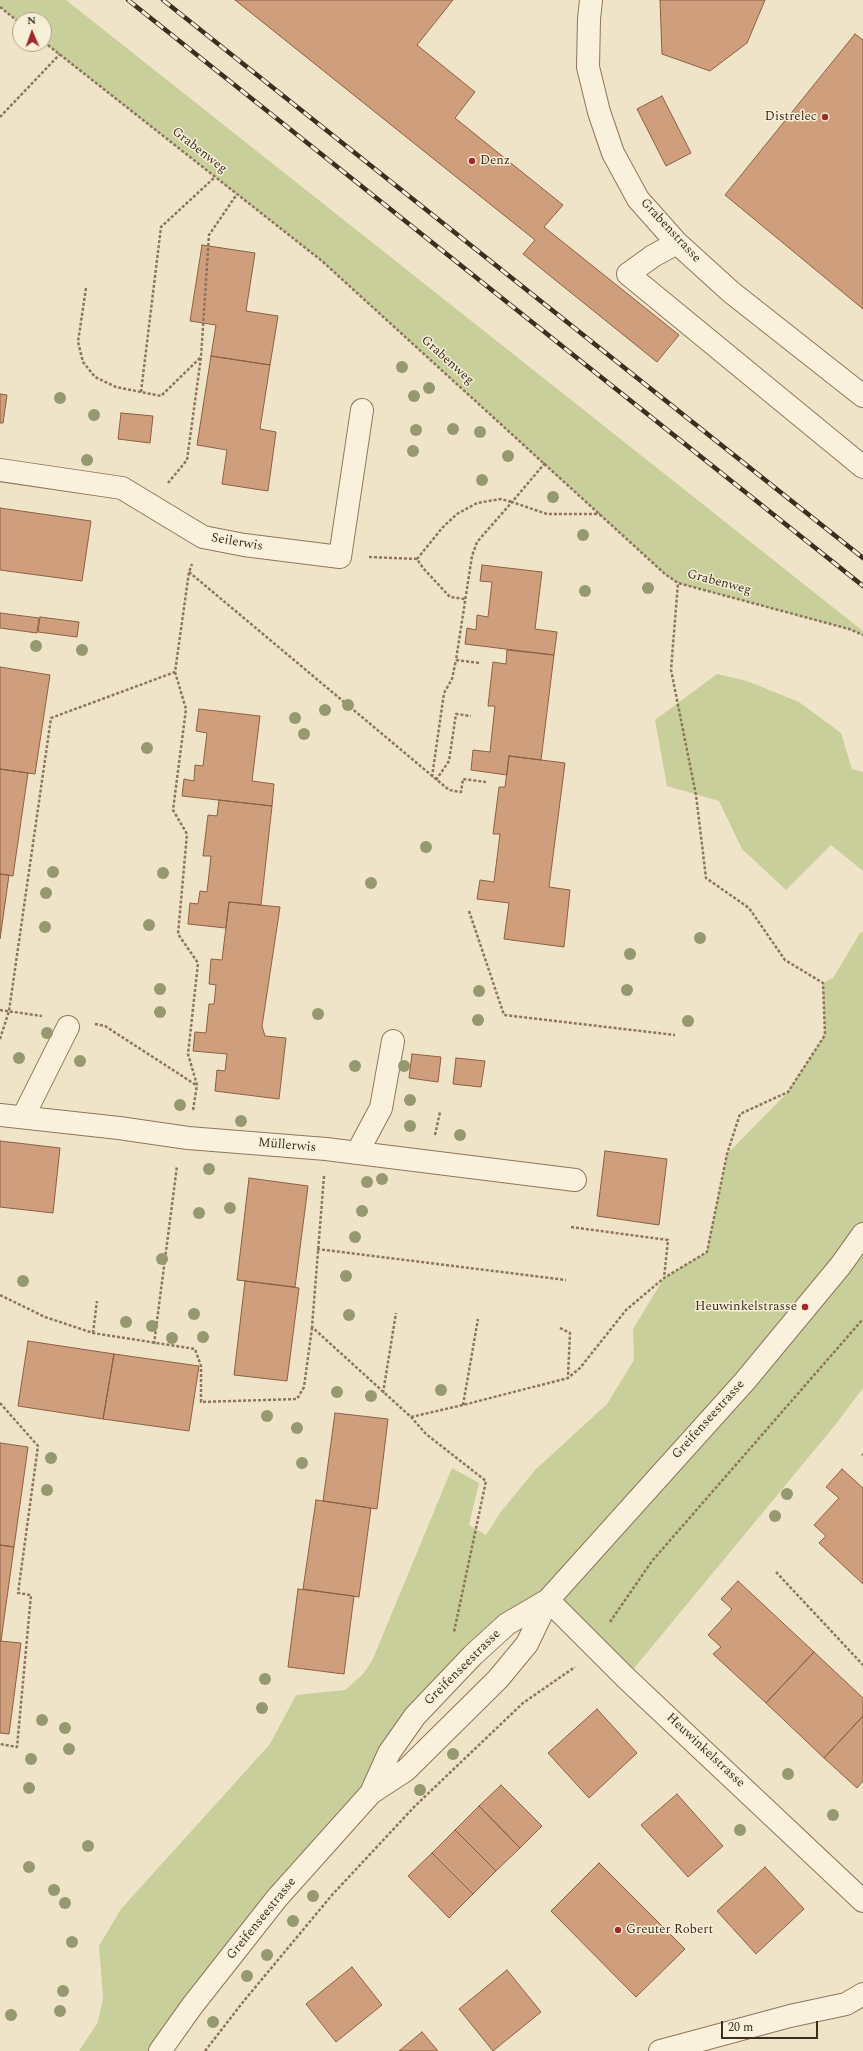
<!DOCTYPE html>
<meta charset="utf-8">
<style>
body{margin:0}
#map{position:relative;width:863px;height:2051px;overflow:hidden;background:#f0e4c8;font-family:Spectral,serif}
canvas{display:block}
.north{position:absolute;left:12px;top:12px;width:40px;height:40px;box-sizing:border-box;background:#f7eed8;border:1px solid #ada18e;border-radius:50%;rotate:358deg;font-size:11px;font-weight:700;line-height:16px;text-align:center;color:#3d2e20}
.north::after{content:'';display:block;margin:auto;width:14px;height:18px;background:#9e2a2b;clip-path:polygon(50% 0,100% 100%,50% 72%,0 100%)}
.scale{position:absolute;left:721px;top:2021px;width:97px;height:18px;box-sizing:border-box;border:2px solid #3d2e20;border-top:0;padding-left:5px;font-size:12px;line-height:14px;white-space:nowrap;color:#3d2e20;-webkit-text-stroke:3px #f7eed8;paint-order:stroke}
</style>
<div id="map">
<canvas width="863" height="2051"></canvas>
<div class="north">N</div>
<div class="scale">20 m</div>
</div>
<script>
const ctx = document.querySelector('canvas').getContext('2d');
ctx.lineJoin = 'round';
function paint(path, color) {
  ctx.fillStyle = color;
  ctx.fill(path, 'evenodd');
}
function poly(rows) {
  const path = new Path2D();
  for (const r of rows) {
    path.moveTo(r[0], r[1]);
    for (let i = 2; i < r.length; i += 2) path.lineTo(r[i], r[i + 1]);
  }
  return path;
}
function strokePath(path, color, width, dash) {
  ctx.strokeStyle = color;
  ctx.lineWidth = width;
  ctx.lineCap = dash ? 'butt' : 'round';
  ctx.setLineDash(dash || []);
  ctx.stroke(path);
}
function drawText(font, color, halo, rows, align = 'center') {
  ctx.font = font + ' Spectral,serif';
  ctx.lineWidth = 3;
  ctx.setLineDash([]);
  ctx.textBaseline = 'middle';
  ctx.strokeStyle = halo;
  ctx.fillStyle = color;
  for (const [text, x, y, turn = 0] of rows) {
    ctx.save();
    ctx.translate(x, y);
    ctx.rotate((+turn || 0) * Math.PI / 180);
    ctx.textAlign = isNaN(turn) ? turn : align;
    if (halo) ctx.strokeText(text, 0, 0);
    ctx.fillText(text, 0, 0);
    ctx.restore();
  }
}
paint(poly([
 [0,0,66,0,863,631,863,635,849,629,678,583,665,574,322,261,44,42,44,20,20,20,20,23,0,7],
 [717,674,747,681,799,702,841,733,852,769,863,772,863,871,831,845,786,890,742,849,719,801,667,786,655,720],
 [863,932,863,1388,836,1424,626,1678,548,1600,473,1655,277,1898,160,2051,79,2051,98,2022,103,1998,99,1946,121,1909,270,1744,296,1695,345,1690,363,1674,372,1661,452,1468,479,1483,469,1525,486,1535,500,1513,535,1470,607,1404,634,1360,633,1329,664,1278,707,1252,727,1154,788,1092,825,1035,823,983,833,978,860,933]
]), '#c9cf9b');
const building = poly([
 [235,0,453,0,417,45,475,92,455,118,563,205,544,227,679,335,657,362,523,254,535,240,235,0],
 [660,0,765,0,747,43,710,71,662,54,660,0],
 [855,34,863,40,863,309,725,195,855,34],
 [662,96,691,153,666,166,637,109,662,96],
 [202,245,255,253,246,311,278,316,270,365,211,356,216,325,190,321,202,245],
 [211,356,270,365,260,429,276,432,268,491,222,484,227,450,197,445,211,356],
 [0,394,7,395,3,423,0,423,0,394],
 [121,413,153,416,150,443,118,439,121,413],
 [0,508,91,521,82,581,0,570,0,508],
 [482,565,542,572,535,629,557,632,554,655,465,644,467,628,476,630,477,615,488,617,492,582,480,581,482,565],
 [0,613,39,618,37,633,0,628,0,613],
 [40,617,79,622,77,637,38,632,40,617],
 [507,650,554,655,541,760,509,756,507,775,471,770,473,750,490,752,495,706,488,706,493,662,506,664,507,650],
 [0,667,50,675,35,774,0,769,0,667],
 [199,709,260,716,252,781,274,784,272,806,182,796,184,779,194,781,195,765,203,766,207,733,196,731,199,709],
 [509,756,565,763,549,887,570,890,564,947,504,939,509,903,477,899,480,880,494,882,500,834,493,834,499,787,505,787,509,756],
 [0,769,28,773,13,876,0,874,0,769],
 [219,800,272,806,261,905,229,902,226,928,188,924,190,903,198,904,200,891,207,892,211,856,203,856,208,815,217,816,219,800],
 [0,874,9,875,0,939,0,874],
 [229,902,280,907,262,1026,265,1036,286,1038,279,1099,215,1091,217,1070,225,1071,227,1054,193,1051,195,1032,206,1033,209,1004,214,1004,216,985,209,984,211,959,222,960,229,902],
 [412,1054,441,1057,438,1082,409,1078,412,1054],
 [456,1058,485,1061,481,1087,453,1084,456,1058],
 [0,1141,60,1148,53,1213,0,1207,0,1141],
 [605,1151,667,1159,659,1225,597,1216,605,1151],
 [249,1178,308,1186,295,1287,237,1280,249,1178],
 [245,1281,299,1288,287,1381,234,1375,245,1281],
 [28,1341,114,1354,103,1419,18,1406,28,1341],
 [114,1354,199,1366,189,1431,103,1419,114,1354],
 [335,1413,388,1419,377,1509,323,1501,335,1413],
 [0,1443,28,1447,14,1547,0,1545,0,1443],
 [842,1469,863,1488,863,1584,819,1543,826,1536,814,1525,839,1498,826,1487,842,1469],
 [316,1500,371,1508,359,1597,303,1589,316,1500],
 [0,1545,14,1547,1,1641,0,1641,0,1545],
 [738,1581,814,1652,766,1703,713,1654,721,1647,708,1635,732,1609,721,1599,738,1581],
 [298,1589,354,1596,344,1674,288,1667,298,1589],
 [0,1641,21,1643,9,1734,0,1733,0,1641],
 [814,1652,863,1698,863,1716,824,1758,766,1703,814,1652],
 [597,1709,637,1753,589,1798,548,1753,597,1709],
 [863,1716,863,1781,857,1788,824,1758,863,1716],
 [501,1785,542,1826,520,1848,479,1806,501,1785],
 [677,1794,723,1846,688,1877,641,1825,677,1794],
 [479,1806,520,1848,496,1871,455,1830,479,1806],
 [455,1830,496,1871,473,1894,432,1853,455,1830],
 [432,1853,473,1894,449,1918,408,1876,432,1853],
 [599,1863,685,1949,636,1997,551,1911,599,1863],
 [765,1867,804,1909,756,1954,717,1911,765,1867],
 [352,1967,382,2005,336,2042,306,2004,352,1967],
 [507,1970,541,2012,493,2051,459,2009,507,1970],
 [422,2032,438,2051,399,2051,422,2032]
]);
paint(building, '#cf9f7d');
strokePath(building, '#8d5f41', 1);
const minor = poly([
 [591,0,589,19,588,67,599,112,613,153,638,199,677,243,731,292,863,396],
 [677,243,653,256,628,274,863,467],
 [0,470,122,488,203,537,244,545,340,557,362,410],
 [0,1115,119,1128,188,1138,326,1149,575,1180],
 [23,1117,68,1027],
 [357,1153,381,1108,393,1041],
 [548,1600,626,1678,863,1901],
 [371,1793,389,1753,415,1716,473,1655,507,1624,548,1600],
 [160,2051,192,2006,277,1898,371,1793,406,1770,498,1679,527,1644,548,1600,745,1381,841,1265,863,1234],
 [660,2051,790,2016,846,2004,863,1994]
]);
strokePath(minor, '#8d765c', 24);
strokePath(poly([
 [0,7,20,23],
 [44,42,322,261,665,574,678,583,849,629,863,635],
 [0,117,60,54],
 [86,288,78,342,83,362,95,377,116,387,161,396,201,357],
 [141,392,161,227,215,177],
 [545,463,512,502,547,514,600,514],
 [168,483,187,460,201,357,209,235,237,194],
 [369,557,417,559,423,568,450,597,465,599],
 [417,559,443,527,457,514,477,503,501,499,512,502],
 [189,572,449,790,461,792,463,779,486,782],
 [479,663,456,660,472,556,477,542,512,502],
 [175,672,186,709,173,810,187,834,178,934,198,963,188,1054,197,1085,193,1110],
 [432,777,444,693,452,679,456,660],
 [436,780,449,761,456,714,471,716],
 [469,911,504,1015,675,1035],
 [0,1010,42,1016],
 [95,1024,105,1026,196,1085],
 [0,1039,9,1011,51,718,175,672,189,572,192,564],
 [435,1135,440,1112],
 [324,1176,312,1327,411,1417,426,1434,486,1481,454,1632],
 [571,1227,668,1240,664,1278,707,1252,727,1154,740,1114,788,1092,825,1035,823,983,785,960,749,908,706,878,696,795,671,670,678,583],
 [317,1249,566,1280],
 [0,1295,45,1317,93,1333,195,1349,201,1366,201,1402,297,1399,304,1387,312,1328],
 [560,1328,570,1333,568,1377],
 [93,1333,97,1301],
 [154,1344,177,1166],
 [383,1393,396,1313],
 [0,1403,38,1446,18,1593,31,1595,17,1747,0,1744],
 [463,1405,478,1319],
 [411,1417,463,1405,568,1378,580,1368,626,1310,664,1278],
 [862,1454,863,1455],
 [776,1572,863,1665],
 [610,1622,652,1561,863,1319],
 [205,2051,243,2002,332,1895,415,1806,523,1703,575,1667]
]), '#8d765c', 2.5, [3, 2]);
strokePath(minor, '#faf1dc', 22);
const rail = poly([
 [128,0,863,586],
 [163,0,863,558]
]);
strokePath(rail, '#3d2e20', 4.5);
strokePath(rail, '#f7eed8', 3, [9]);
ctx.fillStyle = '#96986f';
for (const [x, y] of [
 [402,367],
 [429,388],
 [414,396],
 [60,398],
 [94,415],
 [453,429],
 [416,430],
 [480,432],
 [413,451],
 [508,456],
 [87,460],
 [482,480],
 [553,497],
 [583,535],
 [648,588],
 [585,591],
 [36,646],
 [82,650],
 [348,705],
 [325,710],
 [295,718],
 [304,734],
 [147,748],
 [426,847],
 [53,872],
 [163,873],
 [371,883],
 [46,893],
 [149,925],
 [45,927],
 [700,938],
 [630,954],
 [160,989],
 [627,990],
 [479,991],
 [160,1012],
 [318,1014],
 [478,1020],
 [688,1021],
 [47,1033],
 [19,1058],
 [80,1061],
 [355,1066],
 [404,1066],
 [410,1100],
 [180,1105],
 [241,1121],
 [410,1126],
 [460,1135],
 [209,1169],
 [382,1179],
 [367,1182],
 [230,1208],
 [362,1211],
 [199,1213],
 [355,1237],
 [162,1259],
 [346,1276],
 [23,1281],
 [194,1314],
 [349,1315],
 [126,1322],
 [152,1326],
 [203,1337],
 [172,1338],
 [441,1390],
 [337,1392],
 [371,1396],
 [267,1416],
 [297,1428],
 [51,1458],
 [302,1463],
 [47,1490],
 [787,1494],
 [775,1516],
 [265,1679],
 [262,1708],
 [42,1720],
 [65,1728],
 [69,1749],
 [453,1754],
 [31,1759],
 [788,1774],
 [29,1788],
 [420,1790],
 [833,1815],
 [740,1830],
 [88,1846],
 [29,1867],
 [54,1890],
 [313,1896],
 [65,1903],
 [293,1921],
 [72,1942],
 [267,1955],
 [247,1976],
 [63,1991],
 [60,2011],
 [11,2015],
 [213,2022]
]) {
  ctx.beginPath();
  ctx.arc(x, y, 6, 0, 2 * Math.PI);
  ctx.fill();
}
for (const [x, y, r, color] of [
 [825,117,4,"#9e2a2b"],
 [472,161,4,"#9e2a2b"],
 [805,1307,4,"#9e2a2b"],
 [618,1930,4,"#9e2a2b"]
]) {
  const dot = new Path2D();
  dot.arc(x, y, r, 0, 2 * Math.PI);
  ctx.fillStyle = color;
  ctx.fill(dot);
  strokePath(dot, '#f7eed8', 1.5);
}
drawText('13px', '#3d2e20', '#f7eed8', [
 ["Distrelec",817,117],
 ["Denz",480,161,"left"],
 ["Heuwinkelstrasse",797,1307],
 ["Greuter Robert",626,1930,"left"]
], 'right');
drawText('13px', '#3d2e20', '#f7eed8', [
 ["Grabenweg",199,151,38],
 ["Grabenstrasse",670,231,47],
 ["Grabenweg",447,361,42],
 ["Seilerwis",237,543,10],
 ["Grabenweg",719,583,15],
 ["Müllerwis",287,1146,5],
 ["Greifenseestrasse",709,1420,-48],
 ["Greifenseestrasse",463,1668,-45],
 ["Heuwinkelstrasse",705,1751,43],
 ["Greifenseestrasse",262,1919,-51]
]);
</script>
